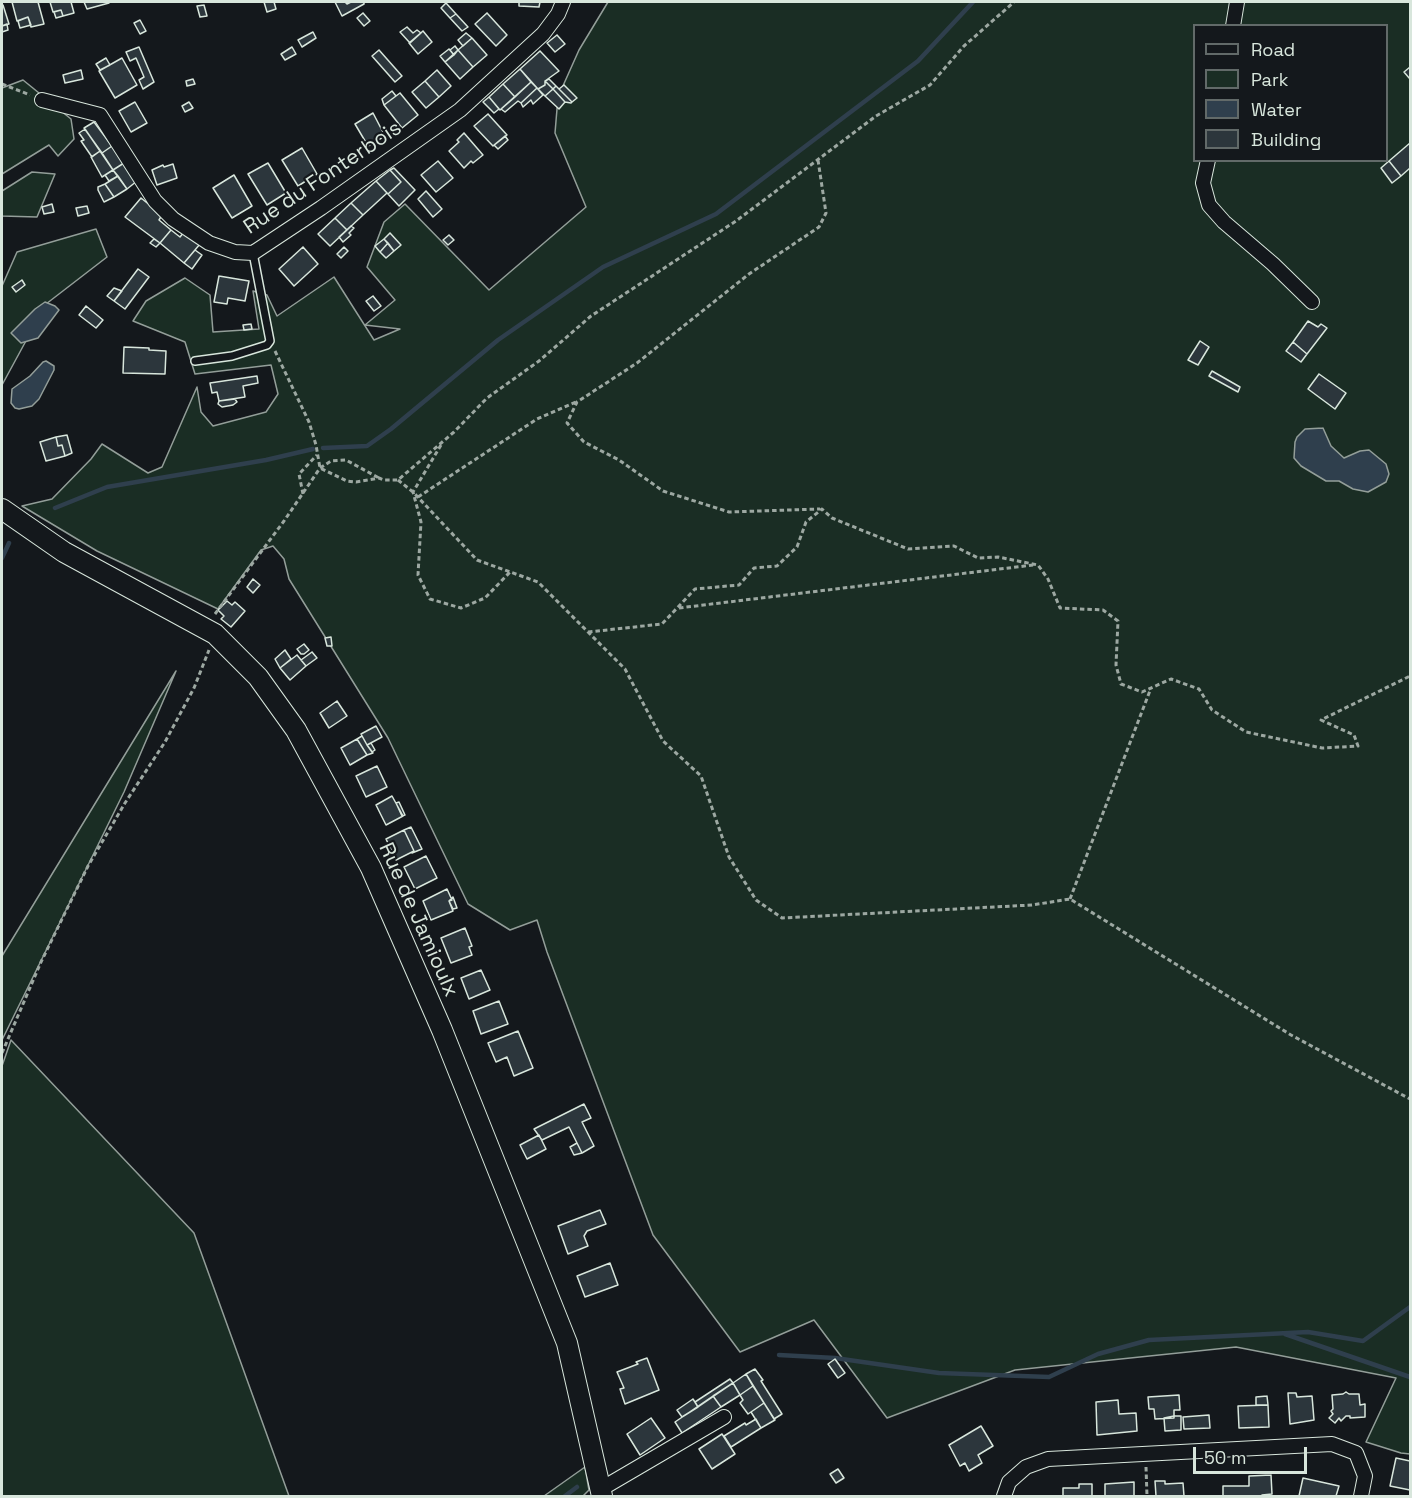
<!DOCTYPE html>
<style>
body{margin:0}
#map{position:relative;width:1412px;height:1498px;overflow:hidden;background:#14181c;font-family:"Space Grotesk",sans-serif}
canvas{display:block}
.frame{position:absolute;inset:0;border:3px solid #d8e6dc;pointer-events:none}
.legend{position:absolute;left:1193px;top:24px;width:195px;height:138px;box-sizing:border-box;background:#14181c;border:2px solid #626a69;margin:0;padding:8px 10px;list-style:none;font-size:18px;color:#d8e6dc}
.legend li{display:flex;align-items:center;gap:12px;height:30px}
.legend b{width:30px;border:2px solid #626a69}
.scale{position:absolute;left:1193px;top:1447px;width:114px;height:27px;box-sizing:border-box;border:3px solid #d8e6dc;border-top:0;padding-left:8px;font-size:18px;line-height:21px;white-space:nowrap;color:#d8e6dc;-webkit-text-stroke:4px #14181c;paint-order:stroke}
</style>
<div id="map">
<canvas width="1412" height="1498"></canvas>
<div class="frame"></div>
<ul class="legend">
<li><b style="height:8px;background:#14181c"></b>Road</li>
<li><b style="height:16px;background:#1a2d24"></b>Park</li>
<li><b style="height:16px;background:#2f3f4d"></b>Water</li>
<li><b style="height:16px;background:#2c363c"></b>Building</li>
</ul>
<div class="scale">50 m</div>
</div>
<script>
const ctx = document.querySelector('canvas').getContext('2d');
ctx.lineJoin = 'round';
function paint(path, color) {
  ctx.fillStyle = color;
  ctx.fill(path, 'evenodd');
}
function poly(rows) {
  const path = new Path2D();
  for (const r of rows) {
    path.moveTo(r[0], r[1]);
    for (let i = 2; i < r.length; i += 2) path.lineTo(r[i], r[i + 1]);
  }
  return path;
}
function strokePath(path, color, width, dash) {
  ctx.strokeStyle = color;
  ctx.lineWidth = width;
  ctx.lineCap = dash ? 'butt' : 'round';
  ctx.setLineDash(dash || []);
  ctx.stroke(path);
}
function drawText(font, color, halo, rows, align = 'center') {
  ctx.font = font + ' "Space Grotesk",sans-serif';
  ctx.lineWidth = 4.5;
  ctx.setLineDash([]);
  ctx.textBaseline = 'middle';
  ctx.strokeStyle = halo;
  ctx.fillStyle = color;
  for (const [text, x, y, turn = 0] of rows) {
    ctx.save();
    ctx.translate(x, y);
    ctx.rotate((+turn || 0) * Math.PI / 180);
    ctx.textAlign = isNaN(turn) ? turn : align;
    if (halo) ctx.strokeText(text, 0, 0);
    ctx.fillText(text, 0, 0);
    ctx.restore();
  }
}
const green = poly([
 [608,2,1410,2,1410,1454,1401,1453,1366,1442,1396,1378,1236,1347,1015,1370,887,1418,814,1320,740,1352,653,1235,547,952,537,920,510,930,468,904,388,738,289,579,284,559,273,546,261,550,218,609,97,551,22,506,52,499,91,459,102,444,148,473,162,467,197,387,201,412,213,426,266,412,278,394,271,365,195,374,185,342,133,321,146,301,185,278,210,295,213,332,259,329,253,291,267,295,277,316,334,277,374,340,400,329,365,325,395,300,367,267,384,222,405,204,489,290,586,207,555,133,558,97,579,50,608,2],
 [1194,26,1386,26,1386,160,1194,160,1194,26],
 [23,80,71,119,74,139,58,156,49,145,2,174,2,88,23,80],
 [32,172,55,174,37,217,2,216,2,191,32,172],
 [96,229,107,257,46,304,2,385,2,286,17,252,96,229],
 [176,671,124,792,2,1040,2,956,176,671],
 [11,1040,194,1233,289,1496,2,1496,2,1066,11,1040],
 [585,1467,589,1490,583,1496,544,1496,585,1467]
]);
paint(green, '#1a2d24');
strokePath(green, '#939e99', 1.5);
const water = poly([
 [45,302,55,306,59,310,38,338,21,343,11,333,35,309,45,302],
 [46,361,54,366,54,370,39,399,32,406,19,409,15,408,11,403,12,389,30,376,43,362,46,361],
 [1323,428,1331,446,1344,458,1360,451,1369,450,1386,464,1389,474,1386,482,1368,492,1353,489,1339,481,1326,481,1301,466,1294,458,1295,442,1297,437,1305,429,1323,428]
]);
paint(water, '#2f3f4d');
strokePath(water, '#939e99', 1.5);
strokePath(poly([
 [323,448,367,446,391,429,498,340,603,267,716,214,918,61,973,2],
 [55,508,107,487,266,460,313,449],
 [2,558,9,543],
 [1285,1334,1410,1377],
 [779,1355,835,1358,939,1373,1049,1377,1098,1354,1149,1340,1308,1332,1363,1341,1410,1307],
 [565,1496,577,1487]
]), '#2f3f4d', 4.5);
const building = poly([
 [12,2,38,2,44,24,31,27,28,17,17,21,12,2],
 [50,2,71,2,74,13,63,16,61,10,53,12,50,2],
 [84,2,108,2,109,3,87,9,84,2],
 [264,2,274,2,276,9,267,12,264,2],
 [335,2,345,2,347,4,351,2,364,2,364,4,342,16,335,2],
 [519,2,540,2,539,7,519,6,519,2],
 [446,3,456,14,450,18,441,8,446,3],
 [2,5,3,5,9,24,2,26,2,5],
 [204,5,207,16,200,17,197,6,204,5],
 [61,10,63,16,56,18,54,12,61,10],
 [363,13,370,21,364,26,357,18,363,13],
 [487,13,507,35,496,46,475,24,487,13],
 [456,14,468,27,462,31,450,18,456,14],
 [28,17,31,25,20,28,18,21,28,17],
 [140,20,146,31,140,34,134,23,140,20],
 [7,24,8,30,2,32,2,26,7,24],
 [407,27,413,33,417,30,421,33,410,43,400,32,407,27],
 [423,31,432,42,418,54,409,43,423,31],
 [313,32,316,38,302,47,298,40,313,32],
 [466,33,472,38,463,46,458,40,466,33],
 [557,35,565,44,555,52,547,43,557,35],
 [472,38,487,55,473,67,458,50,472,38],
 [455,46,458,50,454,55,450,50,455,46],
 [139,47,154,82,143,89,139,80,144,77,136,58,130,61,126,52,139,47],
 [292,47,296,54,285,60,281,54,292,47],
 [449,49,454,55,445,62,440,56,449,49],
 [379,50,402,76,395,82,372,56,379,50],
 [458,50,473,67,460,79,445,62,458,50],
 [540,51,559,71,545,81,545,85,538,89,520,69,540,51],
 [106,58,110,65,100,70,96,64,106,58],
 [122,58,137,85,115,98,99,71,122,58],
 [1410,67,1410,79,1404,72,1410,67],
 [520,69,531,82,515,97,503,84,520,69],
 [81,70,83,79,65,83,63,75,81,70],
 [437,70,451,86,439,97,425,81,437,70],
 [193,79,195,84,187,86,186,81,193,79],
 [549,79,556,86,553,89,545,81,549,79],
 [425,81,439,97,426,108,412,92,425,81],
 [545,81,553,89,545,96,538,89,545,85,545,81],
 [531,82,537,88,521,103,518,101,505,112,501,109,531,82],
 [503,84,515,97,500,110,489,97,503,84],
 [564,85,577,98,572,102,559,89,564,85],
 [556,86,572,102,571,103,565,102,553,89,556,86],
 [537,88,543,95,533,104,531,100,523,107,521,103,537,88],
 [553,89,565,102,559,109,545,96,553,89],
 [392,91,396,96,384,105,382,99,392,91],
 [400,93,418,115,402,128,384,105,400,93],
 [489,97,499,109,494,113,483,102,489,97],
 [135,102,147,123,131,132,119,111,135,102],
 [189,102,193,108,185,112,182,106,189,102],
 [373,113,385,136,368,146,355,124,373,113],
 [488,114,507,135,493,146,474,126,488,114],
 [94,122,112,146,102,153,84,128,94,122],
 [85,129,100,151,92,157,81,141,84,140,79,133,85,129],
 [464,133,483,155,473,163,471,161,464,168,449,151,459,142,457,140,464,133],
 [505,136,508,140,498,149,494,145,505,136],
 [1410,143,1410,168,1401,176,1389,161,1410,143],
 [112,146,124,163,113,170,102,153,112,146],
 [302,148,317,174,298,186,282,160,302,148],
 [100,151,113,170,102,177,91,157,100,151],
 [438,161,453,178,436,192,421,175,438,161],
 [1389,161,1401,176,1392,183,1381,168,1389,161],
 [124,163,137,181,127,189,113,170,124,163],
 [268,163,286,193,267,205,248,174,268,163],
 [173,164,177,178,157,185,152,170,163,165,164,167,173,164],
 [394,168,415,190,399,206,388,194,401,182,390,170,394,168],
 [113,170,118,176,109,181,105,175,113,170],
 [390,170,401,182,388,194,376,181,390,170],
 [234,175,252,206,232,218,213,188,234,175],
 [118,176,127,189,114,197,105,184,118,176],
 [376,181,387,193,363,215,351,203,376,181],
 [105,184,114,197,104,202,98,190,98,187,105,184],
 [426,191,442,209,433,217,418,199,426,191],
 [141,198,162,215,159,220,171,230,160,243,125,217,141,198],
 [351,203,363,215,347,230,335,218,351,203],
 [52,204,54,212,44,214,42,207,52,204],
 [87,206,89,213,78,216,76,208,87,206],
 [335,218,347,230,330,246,318,234,335,218],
 [351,226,354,228,349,233,351,235,343,242,339,237,351,226],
 [171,230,180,237,184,232,200,244,184,263,160,243,171,230],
 [390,233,401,245,394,251,384,239,390,233],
 [449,235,454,240,448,245,443,240,449,235],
 [154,239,160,243,156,247,150,243,154,239],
 [384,239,388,243,380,252,375,246,384,239],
 [388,243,394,251,386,258,380,252,388,243],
 [303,247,318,264,294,286,279,269,303,247],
 [344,247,348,251,341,258,337,254,344,247],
 [195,250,202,255,192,269,184,263,195,250],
 [138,269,149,277,125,309,114,301,138,269],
 [219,276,249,281,245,301,228,298,227,304,214,302,219,276],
 [22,280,25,285,16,292,12,287,22,280],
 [114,288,122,291,114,301,107,296,114,288],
 [373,296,381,306,374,311,366,301,373,296],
 [86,306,103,320,96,328,79,315,86,306],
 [1308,321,1318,327,1321,324,1327,328,1307,354,1293,342,1308,321],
 [251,324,252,329,244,330,243,325,251,324],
 [1200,341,1209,347,1198,365,1188,360,1200,341],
 [1293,342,1307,354,1301,362,1286,351,1293,342],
 [124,347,149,348,149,350,166,351,165,374,123,373,124,347],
 [1212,371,1240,387,1238,392,1209,376,1212,371],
 [1319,374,1346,393,1335,409,1308,389,1319,374],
 [257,376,258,383,243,386,245,397,219,401,217,392,212,393,210,383,257,376],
 [235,399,237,402,233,405,222,407,218,404,219,401,235,399],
 [67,435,72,453,65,456,62,445,58,446,56,437,67,435],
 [56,437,58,446,62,445,65,456,46,461,40,442,56,437],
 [253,579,260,585,253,593,247,587,253,579],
 [227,601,232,605,235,602,245,611,231,627,221,619,224,616,218,610,227,601],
 [331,637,332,646,327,646,325,638,331,637],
 [304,644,309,650,304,654,301,654,297,649,304,644],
 [285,650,291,659,280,668,275,659,285,650],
 [312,652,317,658,306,666,301,660,312,652],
 [297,655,306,666,290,680,280,668,297,655],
 [337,701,347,716,329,728,320,713,337,701],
 [376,726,382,737,367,745,361,734,376,726],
 [362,736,367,745,373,753,367,755,357,739,362,736],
 [357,739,367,755,350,765,341,748,357,739],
 [371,743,375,750,372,752,367,745,371,743],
 [377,766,387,787,366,797,356,776,377,766],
 [392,796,403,816,386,825,376,805,392,796],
 [399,802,405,815,402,816,396,803,399,802],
 [411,827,422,849,412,853,414,851,404,830,411,827],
 [404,830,414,851,396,860,386,839,404,830],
 [426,856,437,878,415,889,404,867,426,856],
 [447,889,452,900,449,901,453,911,431,920,423,901,447,889],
 [453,897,457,908,453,909,449,901,453,897],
 [465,928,472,946,469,947,472,955,451,963,441,938,465,928],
 [481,970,490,990,469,999,461,978,481,970],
 [499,1001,508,1024,481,1034,473,1011,499,1001],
 [518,1031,533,1068,514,1076,507,1057,496,1062,488,1043,518,1031],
 [584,1104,591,1118,582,1122,594,1146,582,1153,569,1127,542,1140,534,1129,584,1104],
 [539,1135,546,1149,527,1159,520,1145,539,1135],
 [577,1143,582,1153,574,1155,570,1147,577,1143],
 [600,1210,606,1224,587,1231,584,1236,588,1246,568,1254,558,1226,600,1210],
 [610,1263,618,1285,585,1297,577,1276,610,1263],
 [647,1358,659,1390,625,1404,620,1389,624,1388,617,1372,638,1364,636,1362,647,1358],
 [835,1359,845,1373,838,1378,828,1364,835,1359],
 [755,1369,763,1380,761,1381,782,1414,774,1419,746,1374,755,1369],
 [746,1374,753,1386,740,1395,733,1383,746,1374],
 [730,1379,733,1383,698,1407,695,1402,730,1379],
 [733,1383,740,1395,721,1407,713,1396,733,1383],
 [753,1386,764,1403,748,1414,740,1403,743,1400,740,1395,753,1386],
 [1346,1392,1349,1394,1359,1394,1360,1405,1365,1404,1365,1417,1350,1418,1350,1416,1346,1416,1341,1421,1339,1418,1335,1423,1329,1418,1333,1414,1331,1411,1333,1409,1332,1395,1343,1394,1346,1392],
 [1288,1393,1296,1393,1297,1397,1312,1396,1314,1420,1290,1424,1288,1393],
 [1179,1395,1180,1410,1174,1410,1174,1418,1155,1419,1154,1409,1149,1409,1148,1397,1179,1395],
 [713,1396,721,1407,682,1433,675,1422,713,1396],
 [1267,1396,1268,1405,1256,1405,1256,1397,1267,1396],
 [693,1399,698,1407,682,1417,677,1410,693,1399],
 [1118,1400,1119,1414,1136,1413,1137,1431,1097,1435,1096,1402,1118,1400],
 [764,1403,775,1420,761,1428,751,1412,764,1403],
 [1268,1405,1269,1427,1239,1428,1238,1406,1268,1405],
 [1209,1415,1210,1428,1184,1429,1183,1417,1209,1415],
 [1174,1416,1181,1416,1181,1430,1165,1431,1164,1418,1174,1416],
 [651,1418,665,1438,640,1455,627,1434,651,1418],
 [756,1419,761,1428,731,1447,724,1436,745,1423,746,1425,756,1419],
 [981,1426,993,1446,978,1455,982,1463,969,1471,965,1463,960,1466,949,1445,981,1426],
 [722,1434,735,1454,712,1469,699,1449,722,1434],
 [1396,1458,1410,1461,1410,1490,1390,1486,1396,1458],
 [838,1469,844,1478,836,1483,830,1474,838,1469],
 [1271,1475,1272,1494,1262,1495,1262,1496,1223,1496,1223,1486,1249,1486,1249,1476,1271,1475],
 [1303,1478,1339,1486,1336,1496,1299,1496,1303,1478],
 [1155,1481,1165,1481,1165,1484,1183,1483,1184,1496,1156,1496,1155,1481],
 [1134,1482,1134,1496,1105,1496,1105,1484,1134,1482],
 [1079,1484,1092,1484,1092,1496,1063,1496,1063,1488,1079,1488,1079,1484]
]);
paint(building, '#2c363c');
strokePath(building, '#d8e6dc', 1.5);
const lane = poly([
 [195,361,232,356,267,345,270,341,253,253]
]);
const street = poly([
 [1233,26,1237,2],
 [42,100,100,115,155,201,173,219,209,243,235,252,253,253,321,208,460,110,543,34,558,14,563,2],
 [1208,160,1203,183,1209,205,1224,222,1273,264,1312,302],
 [601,1489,724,1417],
 [1004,1496,1009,1482,1026,1467,1048,1459,1332,1444,1356,1453,1365,1476,1361,1496]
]);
const secondary = poly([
 [2,509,64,552,215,634,258,677,296,730,371,868,442,1030,567,1343,602,1496]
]);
strokePath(lane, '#d8e6dc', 10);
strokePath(street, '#d8e6dc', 16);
strokePath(secondary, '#d8e6dc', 22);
strokePath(poly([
 [2,84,30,95],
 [818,160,826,213,819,227,749,274,637,363,577,402,567,423,584,442,619,460,663,491,729,512,820,509],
 [275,351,309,422,316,445,320,468,347,481,356,482,379,478,384,480,398,480,454,432,487,398,539,361,591,316,736,221,876,116,930,85,964,46,1014,2],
 [441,445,413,492,421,522,418,575,430,599,461,608,485,598,510,572],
 [398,480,413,492,477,560,538,582,625,669,663,741,701,776,729,857,756,900,782,918,1032,905,1070,899,1291,1035,1410,1099],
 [303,494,299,474,317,455],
 [418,497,537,419,576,402],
 [679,608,1033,565],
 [215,614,284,521,320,468,331,461,346,460,379,478],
 [588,632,662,624,695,589,739,585,754,568,777,566,797,547,806,522,822,509,832,518,908,549,954,546,978,558,998,557,1038,565,1048,579,1060,608,1103,610,1118,621,1116,665,1121,684,1142,692,1171,679,1199,689,1212,710,1246,732,1322,748,1358,746,1354,735,1321,720,1410,676],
 [1070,899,1151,688],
 [2,1053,41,962,88,866,125,803,165,742,194,688,209,650],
 [1146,1467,1147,1496]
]), '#9da8a2', 3, [4.5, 3]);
strokePath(lane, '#14181c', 7);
strokePath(street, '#14181c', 14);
strokePath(secondary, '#14181c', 20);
drawText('21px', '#d8e6dc', '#14181c', [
 ["Rue du Fonterbois",323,178,-34],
 ["Rue de Jamioulx",418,920,66]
]);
</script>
